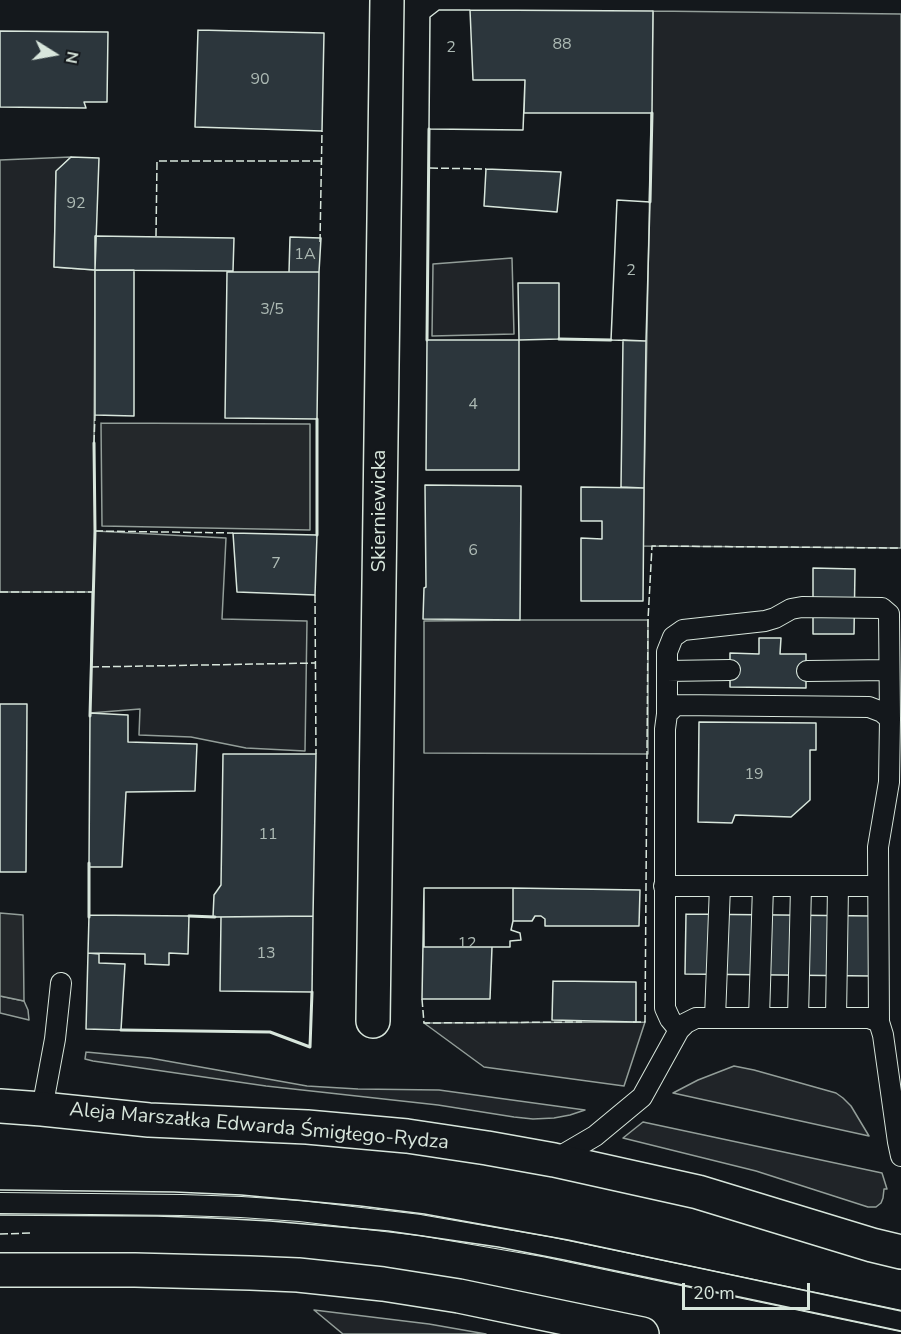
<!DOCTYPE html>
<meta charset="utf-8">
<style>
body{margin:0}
#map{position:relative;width:901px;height:1334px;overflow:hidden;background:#14181c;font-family:"Nunito Sans",sans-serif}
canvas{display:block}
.north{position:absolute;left:24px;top:24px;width:60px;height:60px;-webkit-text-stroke:4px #14181c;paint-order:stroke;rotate:101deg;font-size:16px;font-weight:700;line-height:24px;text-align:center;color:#d8e6dc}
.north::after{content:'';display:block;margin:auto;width:21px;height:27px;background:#d8e6dc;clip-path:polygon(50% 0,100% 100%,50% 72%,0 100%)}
.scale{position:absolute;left:682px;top:1283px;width:128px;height:27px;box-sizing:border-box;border:3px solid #d8e6dc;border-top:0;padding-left:8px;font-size:18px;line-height:21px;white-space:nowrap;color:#d8e6dc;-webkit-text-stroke:4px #14181c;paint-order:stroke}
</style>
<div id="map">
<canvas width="901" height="1334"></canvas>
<div class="north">N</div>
<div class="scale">20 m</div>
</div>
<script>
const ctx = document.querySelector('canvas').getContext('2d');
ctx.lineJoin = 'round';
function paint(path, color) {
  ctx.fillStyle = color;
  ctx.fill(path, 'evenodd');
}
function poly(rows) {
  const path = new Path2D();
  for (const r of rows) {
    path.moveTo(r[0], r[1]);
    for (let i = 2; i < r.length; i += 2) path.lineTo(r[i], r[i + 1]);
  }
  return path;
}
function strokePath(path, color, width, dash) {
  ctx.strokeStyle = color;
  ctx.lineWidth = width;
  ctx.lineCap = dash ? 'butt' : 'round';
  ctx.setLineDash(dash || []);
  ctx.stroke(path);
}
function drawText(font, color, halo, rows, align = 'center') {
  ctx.font = font + ' "Nunito Sans",sans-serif';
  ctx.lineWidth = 4.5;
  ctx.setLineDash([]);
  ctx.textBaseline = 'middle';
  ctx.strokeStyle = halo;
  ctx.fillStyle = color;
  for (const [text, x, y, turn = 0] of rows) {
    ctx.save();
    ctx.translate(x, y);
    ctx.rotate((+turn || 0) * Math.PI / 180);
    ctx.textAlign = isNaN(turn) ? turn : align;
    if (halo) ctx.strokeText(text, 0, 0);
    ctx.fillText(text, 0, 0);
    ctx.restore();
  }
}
const green = poly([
 [653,11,901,14,901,548,643,546,653,11],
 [71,157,56,172,54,267,95,270,94,443,95,531,226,538,222,619,307,621,305,751,246,748,191,737,139,735,140,709,90,713,92,592,0,592,0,160,71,157],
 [512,258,514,334,432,336,433,264,512,258],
 [520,620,648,620,648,754,424,753,424,621,520,620],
 [0,996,24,1001,28,1010,29,1020,0,1013,0,996],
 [645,1022,624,1086,484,1067,424,1023,645,1022],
 [86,1052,150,1058,307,1086,358,1089,439,1090,585,1110,570,1115,554,1118,533,1119,514,1117,438,1105,266,1086,93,1061,85,1059,86,1052],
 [734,1066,754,1070,836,1093,843,1098,851,1106,869,1136,673,1093,698,1080,734,1066],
 [643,1122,882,1173,887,1189,884,1189,883,1198,881,1203,876,1207,868,1207,756,1171,623,1138,643,1122],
 [314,1310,429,1324,486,1334,343,1334,314,1310]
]);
paint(green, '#202428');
strokePath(green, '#939e99', 1.5);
const parking = poly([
 [101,423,310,424,310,530,102,526,101,423],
 [0,913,23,915,24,1001,0,996,0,913]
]);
paint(parking, '#24282b');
strokePath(parking, '#939e99', 1.5);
const building = poly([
 [439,10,470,10,473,80,525,80,523,130,429,129,430,17,439,10],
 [439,10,470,10,473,80,525,80,523,130,429,129,430,17,439,10],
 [470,10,653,11,652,113,524,113,525,80,473,80,470,10],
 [198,30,324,33,322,131,195,127,198,30],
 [0,31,108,32,107,102,84,102,86,108,0,107,0,31],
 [71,157,99,158,95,270,54,267,56,171,71,157],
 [486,169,561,172,557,212,484,206,486,169],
 [617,200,650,202,646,341,611,340,617,200],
 [617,200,650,202,646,341,611,340,617,200],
 [95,236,234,238,233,271,95,270,95,236],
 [290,237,321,238,319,272,289,272,290,237],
 [95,270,134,270,134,416,95,415,95,270],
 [227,272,319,272,317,419,225,418,227,272],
 [518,283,559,283,559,339,519,340,518,283],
 [427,340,519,340,519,470,426,470,427,340],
 [623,340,646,341,644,488,621,487,623,340],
 [425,485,521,486,520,620,423,619,424,588,426,587,425,485],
 [581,487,644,488,643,601,581,601,581,538,602,539,602,521,581,521,581,487],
 [233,533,317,535,315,595,237,592,233,533],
 [813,568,855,569,854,634,813,634,813,568],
 [759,638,781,638,780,654,806,654,806,688,730,687,730,653,759,654,759,638],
 [0,704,27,704,26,872,0,872,0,704],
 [90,713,128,715,128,742,197,744,195,791,126,792,122,867,89,867,90,713],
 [699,722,816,723,816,750,810,750,810,800,791,817,735,815,732,823,698,822,699,722],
 [223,754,316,754,313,916,213,917,214,895,221,885,223,754],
 [424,888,513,888,513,921,511,930,520,933,521,940,510,941,510,947,424,947,424,888],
 [424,888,513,888,513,921,511,930,520,933,521,940,510,941,510,947,492,947,490,999,422,999,424,888],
 [513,888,640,890,639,926,545,926,545,919,541,916,535,916,532,921,513,921,513,888],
 [686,914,874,916,873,976,685,974,686,914],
 [89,915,189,916,188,954,169,953,169,965,145,964,145,954,88,953,89,915],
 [313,916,312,992,220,991,221,917,313,916],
 [88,953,99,954,99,963,125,964,121,1030,86,1029,88,953],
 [553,981,636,982,636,1022,552,1020,553,981]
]);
paint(building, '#2c363c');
strokePath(building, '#d8e6dc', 1.5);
const lane = poly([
 [667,671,730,670],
 [807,671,889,670],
 [667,714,667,652,673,637,683,630,765,621,775,618,791,609,802,607,882,608,889,614,890,719],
 [664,886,878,886],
 [715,1018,720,886],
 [759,1018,763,886],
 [798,1018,801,886],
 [836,1018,838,886],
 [679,1030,670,1019,665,1008,665,729,667,714,676,705,869,707,882,712,890,719,889,782,878,847,879,1022],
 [42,1109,55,1039,61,983],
 [554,1160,595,1136,642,1097,679,1030,686,1023,696,1018,869,1018,879,1022,883,1035,898,1142,901,1156],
 [0,1203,182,1205,241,1207,300,1211,420,1225,548,1247,901,1321]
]);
const street = poly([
 [373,1021,387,0]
]);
const primary = poly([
 [0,1106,42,1109,149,1120,307,1127,407,1136,487,1148,554,1160,698,1192,872,1245,901,1252],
 [0,1270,135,1270,250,1273,298,1275,383,1284,459,1296,642,1334]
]);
strokePath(lane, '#d8e6dc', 22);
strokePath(street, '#d8e6dc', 36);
strokePath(primary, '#d8e6dc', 36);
strokePath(lane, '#14181c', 20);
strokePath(street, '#14181c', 33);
strokePath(primary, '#14181c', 33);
strokePath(poly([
 [0,1190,174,1192,241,1195,360,1206,424,1214,568,1240,901,1311],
 [0,1215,157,1216,213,1218,270,1221,388,1231,498,1247,564,1260,901,1331]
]), '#d8e6dc', 1.5);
strokePath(poly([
 [430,168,486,169],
 [156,236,157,161,322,161],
 [320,242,322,131],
 [94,443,95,415],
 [95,531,233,533],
 [0,592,92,592],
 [315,595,316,754],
 [91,667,315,663],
 [422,999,424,1023,582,1022],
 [633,1022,645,1022,648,620,652,546,901,548],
 [0,1234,31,1233]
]), '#d8e6dc', 1.5, [8, 3]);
strokePath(poly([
 [650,202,652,113],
 [559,339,611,340],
 [427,340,429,129],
 [317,535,317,419],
 [90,716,95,531,94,443],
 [189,916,215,917],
 [89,917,89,863],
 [121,1030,270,1032,310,1047,312,992]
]), '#d8e6dc', 3);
drawText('16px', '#adbab4', null, [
 ["88",562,45],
 ["2",451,48],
 ["90",260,80],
 ["92",76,204],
 ["1A",305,255],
 ["2",631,271],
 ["3/5",272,310],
 ["4",473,405],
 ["6",473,551],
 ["7",276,564],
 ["19",754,775],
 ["11",268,835],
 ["12",467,944],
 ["13",266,954]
]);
drawText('20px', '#d8e6dc', '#14181c', [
 ["Skierniewicka",380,511,-90],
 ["Aleja Marszałka Edwarda Śmigłego-Rydza",259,1127,5]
]);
</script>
